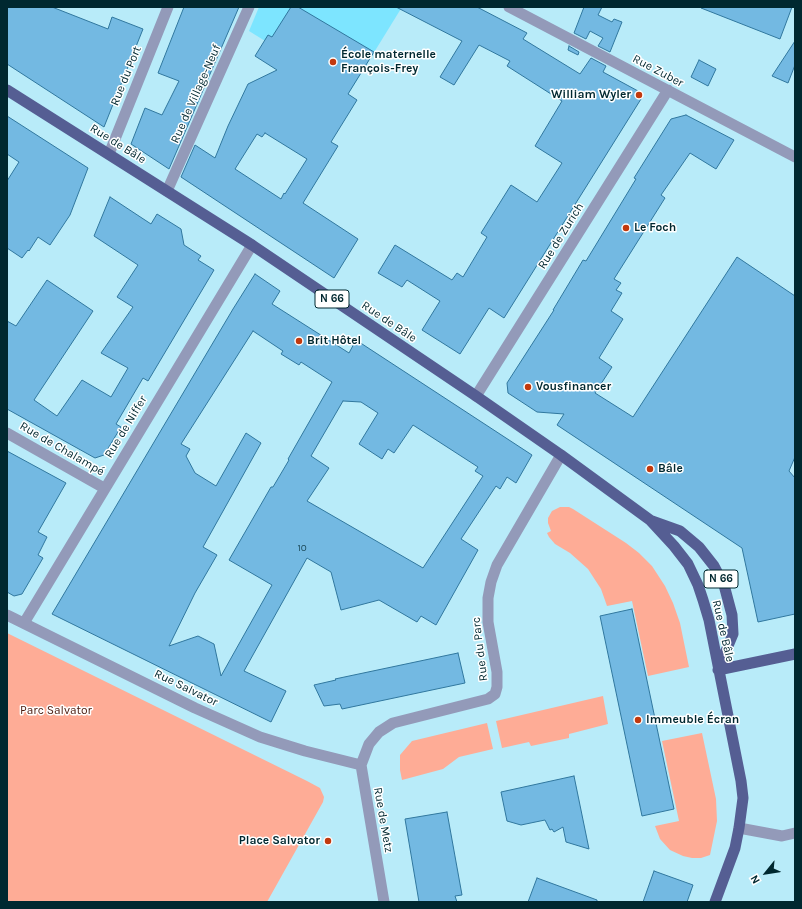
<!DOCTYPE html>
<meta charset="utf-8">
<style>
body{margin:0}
#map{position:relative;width:802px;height:909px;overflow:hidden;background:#b8ebf9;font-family:Karla,sans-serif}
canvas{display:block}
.frame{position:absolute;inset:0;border:8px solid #002830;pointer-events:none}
.north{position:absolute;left:746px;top:853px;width:40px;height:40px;-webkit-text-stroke:3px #fff;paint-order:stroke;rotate:240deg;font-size:11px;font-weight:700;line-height:16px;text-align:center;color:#002830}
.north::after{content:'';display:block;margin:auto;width:14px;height:18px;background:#002830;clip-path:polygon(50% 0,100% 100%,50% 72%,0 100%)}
</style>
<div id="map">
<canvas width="802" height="909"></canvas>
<div class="frame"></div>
<div class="north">N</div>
</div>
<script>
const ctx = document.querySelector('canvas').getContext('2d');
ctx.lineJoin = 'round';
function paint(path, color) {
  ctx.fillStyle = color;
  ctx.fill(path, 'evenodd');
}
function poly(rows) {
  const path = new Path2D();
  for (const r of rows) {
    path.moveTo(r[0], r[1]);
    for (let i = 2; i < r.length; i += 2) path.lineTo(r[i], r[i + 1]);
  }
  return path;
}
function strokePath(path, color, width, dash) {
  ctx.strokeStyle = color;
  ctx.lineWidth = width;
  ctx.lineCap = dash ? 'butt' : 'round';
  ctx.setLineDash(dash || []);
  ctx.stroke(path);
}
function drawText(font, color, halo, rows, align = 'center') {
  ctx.font = font + ' Karla,sans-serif';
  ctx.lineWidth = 3;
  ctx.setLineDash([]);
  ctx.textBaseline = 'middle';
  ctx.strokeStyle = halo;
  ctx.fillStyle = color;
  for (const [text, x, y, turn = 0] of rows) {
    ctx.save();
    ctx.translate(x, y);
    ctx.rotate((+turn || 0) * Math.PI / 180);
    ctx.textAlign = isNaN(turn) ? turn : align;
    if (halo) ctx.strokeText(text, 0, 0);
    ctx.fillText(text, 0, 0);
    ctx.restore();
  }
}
paint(poly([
 [259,7,402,7,349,93,249,31]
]), '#7de5ff');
paint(poly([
 [560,507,569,507,573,509,626,543,639,553,652,566,665,586,673,603,680,623,689,667,648,676,632,601,607,606,601,589,588,569,570,553,555,544,549,537,547,533,551,531,548,523,548,518,552,511],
 [7,633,307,781,320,788,324,797,323,802,267,902,7,902],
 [603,696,608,724,569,734,569,738,531,746,529,742,502,748,496,721],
 [487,723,493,749,459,757,443,769,402,780,400,770,400,755,412,741],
 [702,733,716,799,717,821,710,855,701,858,692,858,683,856,670,850,660,839,655,826,679,821,662,741]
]), '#feac96');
const building = poly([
 [7,7,52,7,108,29,112,17,143,29,104,127,7,64,7,7],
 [184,7,239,7,169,169,131,144,145,108,162,115,179,81,158,73,184,7],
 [291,7,298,7,374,52,348,94,357,100,331,142,338,146,303,203,358,239,334,278,181,177,195,145,215,158,228,126,248,84,277,70,255,56,268,35,272,37,291,7],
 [265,133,307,159,285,194,284,193,281,199,235,169,257,134,262,137,265,133],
 [396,7,477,7,527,33,523,39,580,74,591,58,606,66,603,72,638,91,641,99,504,318,489,308,460,354,422,330,440,301,407,280,402,287,378,273,395,245,452,280,457,273,463,277,487,237,481,233,511,185,537,202,562,163,535,146,562,101,507,66,510,61,479,45,454,85,440,77,462,41,396,7],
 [584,7,602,7,598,15,612,22,614,19,622,22,610,52,598,46,603,38,590,31,586,39,574,33,584,7],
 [701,7,792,7,780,39,701,8,701,7],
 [795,41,795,65,788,83,772,76,795,41],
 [569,46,579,52,578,55,568,50,569,46],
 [699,60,716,69,708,86,691,77,699,60],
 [686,115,734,140,716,169,690,153,661,195,665,198,614,279,621,283,616,290,622,293,611,311,623,319,599,358,612,367,595,393,633,417,737,257,795,296,795,457,789,471,795,478,795,614,758,622,742,548,557,425,564,414,537,412,508,393,507,383,554,310,553,310,583,260,586,261,636,179,634,178,671,119,686,115],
 [7,116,88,168,70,215,50,245,38,237,29,251,28,250,22,258,7,248,7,181,19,162,7,154,7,116],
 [110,197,151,224,157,214,181,229,184,245,201,256,198,260,214,270,148,381,143,378,116,424,121,427,104,455,95,458,7,409,7,321,16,326,47,280,93,311,34,400,57,416,82,380,111,397,128,368,101,353,133,307,117,297,138,265,94,236,110,197],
 [255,274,280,291,272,304,349,353,356,340,532,455,516,483,507,477,500,489,496,486,461,539,478,550,436,625,421,616,417,622,379,600,341,610,331,572,307,558,244,671,286,691,271,722,52,614,233,309,255,274],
 [253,331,283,351,281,354,299,365,301,362,332,382,288,459,289,460,273,487,271,487,229,560,272,585,221,676,214,644,198,636,169,646,195,593,217,555,203,547,261,443,246,433,216,486,195,473,186,456,190,449,181,444,253,331],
 [343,401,361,402,378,413,359,444,382,459,388,449,394,453,413,425,478,467,475,471,483,476,423,568,307,501,329,468,311,456,343,401],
 [7,451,66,483,38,532,47,537,38,555,43,558,22,594,14,596,7,592,7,451],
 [632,609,674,809,642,816,600,616,632,609],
 [458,653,465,683,342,709,340,704,324,706,314,685,336,680,335,679,458,653],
 [574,776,589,849,566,842,563,827,554,832,552,829,550,830,545,820,521,825,507,821,501,792,574,776],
 [447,812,462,895,455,896,457,902,419,902,405,819,447,812],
 [654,871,693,885,687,902,643,902,654,871],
 [537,878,597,900,597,902,528,902,537,878]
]);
paint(building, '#73b9e2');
strokePath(building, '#30779e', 1);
strokePath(poly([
 [509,7,795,157],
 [109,154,168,7],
 [167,191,249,7],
 [476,396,668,90],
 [7,433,104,488],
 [7,615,195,708,260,737,305,751,361,765],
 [24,623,252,245],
 [739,828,782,836,795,833],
 [384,902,361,765,369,744,379,732,393,723,488,699,495,694,497,687,497,672,488,622,488,598,491,582,497,565,561,455]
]), '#939ab9', 11);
strokePath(poly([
 [7,90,252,245,476,396,561,455,650,520,674,546,688,564,698,585,703,600,709,620,741,781,743,798,739,828,735,848,715,902],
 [652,521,680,531,699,547,714,566,724,585,732,615,733,634,718,670],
 [718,670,795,654]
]), '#555e93', 11);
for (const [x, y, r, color] of [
 [333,62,4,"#c2390e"],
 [639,95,4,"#c2390e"],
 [626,228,4,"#c2390e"],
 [299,341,4,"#c2390e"],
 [528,387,4,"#c2390e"],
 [650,469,4,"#c2390e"],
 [638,720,4,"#c2390e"],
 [328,841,4,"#c2390e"]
]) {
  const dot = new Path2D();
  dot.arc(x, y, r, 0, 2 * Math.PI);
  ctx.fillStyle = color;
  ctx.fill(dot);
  strokePath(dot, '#fff', 1.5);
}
drawText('10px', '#1d4c5c', null, [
 ["10",302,548]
]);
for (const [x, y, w] of [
 [332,299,34],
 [721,579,34]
]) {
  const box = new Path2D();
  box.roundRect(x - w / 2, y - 9, w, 18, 3);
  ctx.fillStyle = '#fff';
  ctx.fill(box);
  strokePath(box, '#002830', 1);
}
drawText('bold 11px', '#002830', null, [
 ["N 66",332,299],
 ["N 66",721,579]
]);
drawText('bold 12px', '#002830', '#fff', [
 ["École maternelle",341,55],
 ["François-Frey",341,69],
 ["William Wyler",631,95,"right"],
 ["Le Foch",634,228],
 ["Brit Hôtel",307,341],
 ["Vousfinancer",536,387],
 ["Bâle",658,469],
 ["Immeuble Écran",646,720],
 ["Place Salvator",320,841,"right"]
], 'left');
drawText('12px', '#002830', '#fff', [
 ["Rue Zuber",658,71,28],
 ["Rue du Port",126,76,-68],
 ["Rue de Village-Neuf",196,94,-66],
 ["Rue de Bâle",118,144,32],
 ["Rue de Zurich",561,236,-58],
 ["Rue de Bâle",389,322,34],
 ["Rue de Niffer",126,427,-59],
 ["Rue de Chalampé",62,449,30],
 ["Rue de Bâle",723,631,77],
 ["Rue du Parc",480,649,-97],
 ["Rue Salvator",186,688,26],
 ["Rue de Metz",383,820,80]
]);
drawText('12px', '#49180b', '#fff', [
 ["Parc Salvator",56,711]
]);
</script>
